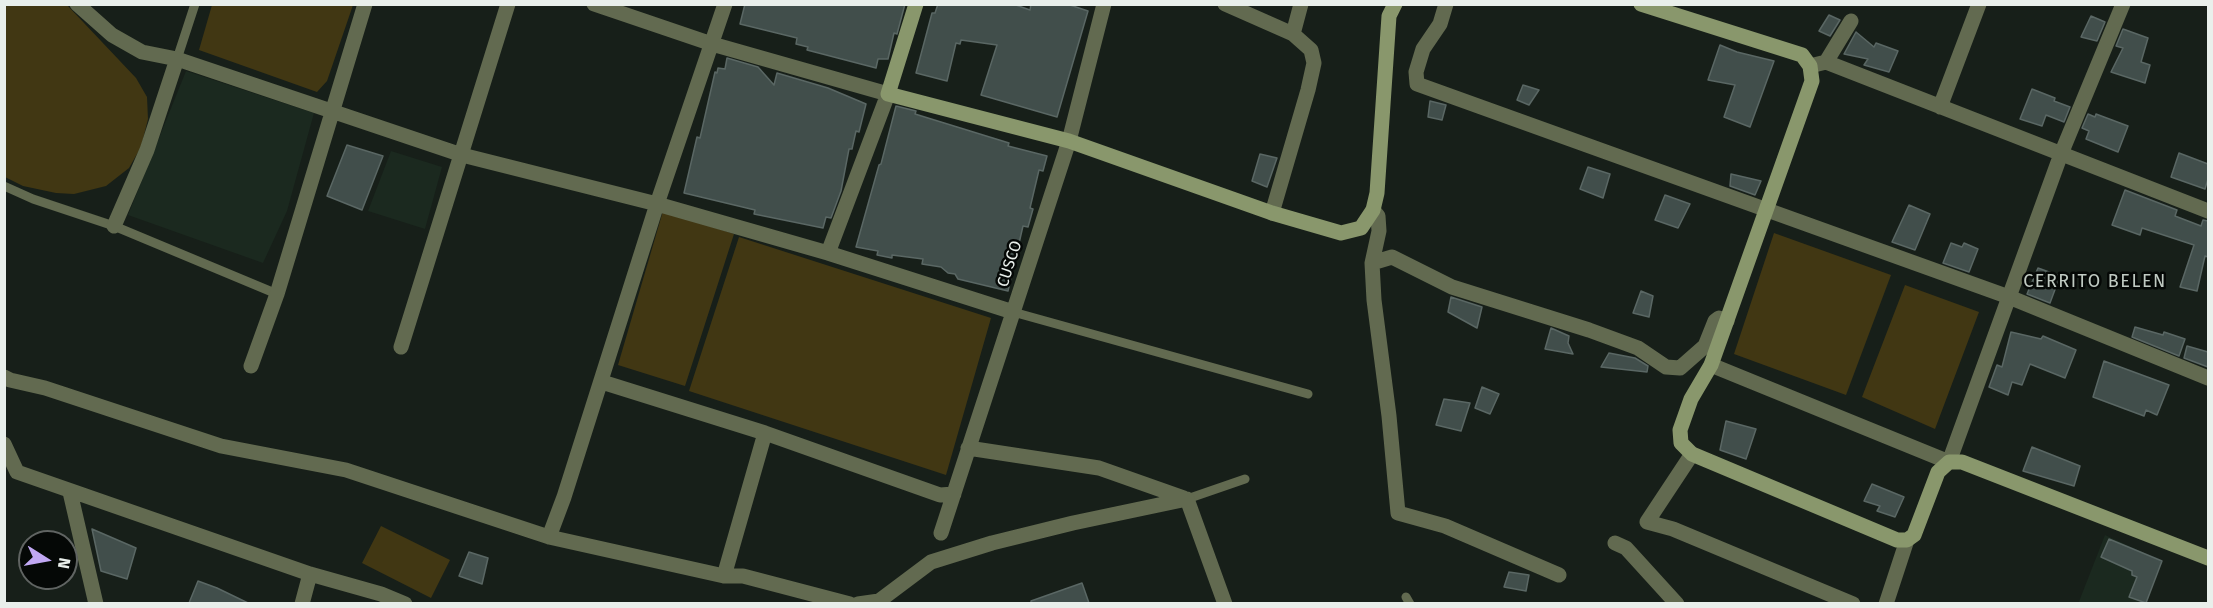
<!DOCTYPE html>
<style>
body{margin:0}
#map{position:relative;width:2213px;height:608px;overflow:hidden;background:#171f19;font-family:"Fira Sans",sans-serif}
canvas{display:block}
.frame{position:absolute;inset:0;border:6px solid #e9efeb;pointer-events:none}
.north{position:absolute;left:18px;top:530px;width:60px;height:60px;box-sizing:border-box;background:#050806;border:2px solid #606462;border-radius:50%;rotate:101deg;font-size:16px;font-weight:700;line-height:24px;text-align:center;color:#e9efeb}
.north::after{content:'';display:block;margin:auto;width:21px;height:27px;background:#c1a8f3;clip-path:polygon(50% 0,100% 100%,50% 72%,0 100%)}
</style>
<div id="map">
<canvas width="2213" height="608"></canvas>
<div class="frame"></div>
<div class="north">N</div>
</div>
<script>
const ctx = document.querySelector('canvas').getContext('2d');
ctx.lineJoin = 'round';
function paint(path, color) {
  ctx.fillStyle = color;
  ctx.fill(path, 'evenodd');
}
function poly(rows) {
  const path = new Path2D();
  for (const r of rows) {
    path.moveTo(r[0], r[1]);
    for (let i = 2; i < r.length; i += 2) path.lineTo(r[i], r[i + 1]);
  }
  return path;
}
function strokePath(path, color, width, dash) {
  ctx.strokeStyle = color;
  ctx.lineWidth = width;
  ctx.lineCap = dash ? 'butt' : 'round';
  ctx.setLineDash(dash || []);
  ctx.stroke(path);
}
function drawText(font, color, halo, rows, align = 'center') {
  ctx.font = font + ' "Fira Sans",sans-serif';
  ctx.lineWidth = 5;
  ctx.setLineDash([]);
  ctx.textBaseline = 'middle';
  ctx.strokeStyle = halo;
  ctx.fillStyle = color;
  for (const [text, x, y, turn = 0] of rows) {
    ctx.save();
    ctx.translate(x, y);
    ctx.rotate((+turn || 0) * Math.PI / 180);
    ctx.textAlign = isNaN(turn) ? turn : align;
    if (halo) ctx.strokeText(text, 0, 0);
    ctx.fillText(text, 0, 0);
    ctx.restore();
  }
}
paint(poly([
 [186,71,314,113,287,211,263,263,128,215],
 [391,151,442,167,425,229,368,211],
 [2105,535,2162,561,2146,603,2078,604]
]), '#1b291f');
paint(poly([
 [4,5,67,5,136,78,147,97,148,119,141,147,129,168,106,186,74,194,56,193,23,186,5,177],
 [212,5,212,4,353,5,327,81,317,92,199,50],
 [663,211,734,234,685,386,618,365],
 [1774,233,1891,275,1846,395,1734,354],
 [739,237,991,318,946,475,689,391],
 [1905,285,1979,312,1935,429,1862,397],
 [381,526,450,560,431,598,362,563]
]), '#413713');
const building = poly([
 [745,4,905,4,897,34,894,33,888,59,878,59,876,68,807,50,808,47,796,44,797,38,740,24,745,4],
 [938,4,1013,4,1030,10,1031,4,1067,4,1088,11,1057,117,981,95,997,45,961,40,960,44,956,43,947,81,916,73,932,13,935,13,938,4],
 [1829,15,1840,20,1830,36,1819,31,1829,15],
 [2091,16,2105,22,2097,41,2081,37,2091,16],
 [2123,29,2148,38,2141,62,2150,65,2145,83,2111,72,2123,48,2116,46,2123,29],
 [1856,32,1874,47,1876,43,1898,51,1889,72,1864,65,1868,59,1844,54,1856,32],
 [1720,45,1737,52,1774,61,1750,127,1724,117,1735,85,1708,80,1720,45],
 [727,58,758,67,774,85,777,73,828,88,866,104,859,132,856,131,852,149,849,149,841,191,831,218,826,217,823,228,754,214,755,210,684,193,697,137,700,138,715,72,717,73,718,68,725,69,727,58],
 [1523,85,1539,90,1529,105,1517,100,1523,85],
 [2032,89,2055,98,2054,101,2070,107,2064,122,2046,115,2042,126,2020,119,2032,89],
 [1430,101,1446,105,1442,120,1428,117,1430,101],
 [896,106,916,111,915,114,1009,143,1008,146,1047,156,1043,171,1039,170,1030,208,1033,209,1028,227,1023,226,1008,291,958,279,955,274,948,273,941,267,922,264,923,259,892,255,892,258,877,255,878,251,856,247,879,165,881,164,896,106],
 [2088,114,2095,117,2096,114,2128,126,2118,152,2086,139,2089,131,2082,128,2088,114],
 [347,145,383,156,362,210,327,196,347,145],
 [2179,153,2208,164,2208,179,2205,189,2171,177,2179,153],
 [1260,154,1277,158,1267,187,1252,181,1260,154],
 [1588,167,1610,174,1603,198,1580,189,1588,167],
 [1731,174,1761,181,1755,195,1730,186,1731,174],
 [2125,190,2177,210,2175,216,2201,226,2203,220,2208,221,2208,257,2205,256,2197,291,2180,287,2194,245,2142,228,2140,235,2112,225,2125,190],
 [1665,195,1690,204,1678,228,1655,220,1665,195],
 [1909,205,1930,214,1915,250,1892,242,1909,205],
 [1951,243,1962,247,1964,243,1978,249,1969,272,1943,263,1951,243],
 [2038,268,2060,276,2050,303,2027,294,2038,268],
 [1641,291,1653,296,1649,317,1633,313,1641,291],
 [1451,297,1482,307,1477,328,1448,312,1451,297],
 [2135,327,2163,335,2164,332,2185,339,2179,356,2132,337,2135,327],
 [1551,328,1569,336,1568,343,1573,354,1545,349,1551,328],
 [2011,332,2041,339,2043,336,2076,350,2065,378,2030,364,2022,385,2012,382,2008,395,1989,387,1997,365,2002,367,2011,332],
 [2187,346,2208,352,2208,367,2184,358,2187,346],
 [1609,353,1635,358,1648,366,1647,372,1601,367,1609,353],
 [2104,361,2169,385,2157,415,2146,410,2144,416,2093,397,2104,361],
 [1482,387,1499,394,1490,414,1475,408,1482,387],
 [1444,399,1470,403,1461,431,1436,425,1444,399],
 [1726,421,1756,429,1746,459,1720,450,1726,421],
 [2032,447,2080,466,2074,486,2023,471,2032,447],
 [1872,484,1904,497,1895,517,1877,511,1880,506,1864,501,1872,484],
 [92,529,136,548,127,579,101,571,92,529],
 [2109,539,2162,561,2146,603,2129,597,2137,577,2132,575,2132,571,2101,557,2109,539],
 [469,552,488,558,482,584,459,576,469,552],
 [1509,572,1529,575,1526,591,1504,587,1509,572],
 [198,581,217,588,248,603,189,603,198,581],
 [1082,583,1089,603,1031,603,1031,601,1082,583]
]);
paint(building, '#414e4b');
strokePath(building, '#5a6764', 1.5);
strokePath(poly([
 [177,59,195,4],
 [4,186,33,199,114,226,277,294],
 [1013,312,1308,394],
 [1187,499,1245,479],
 [1406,597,1410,604]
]), '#626a50', 9);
strokePath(poly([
 [77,4,112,35,142,52,177,59,462,155,657,204,828,253,1013,312],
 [594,4,712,44,888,94,828,253],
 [1225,4,1293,34,1311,50,1314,63,1308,90,1272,213],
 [1446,4,1440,24,1423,49,1416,72,1417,84,2009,297,2208,378],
 [1293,34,1301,4],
 [1826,62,1851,21],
 [1810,66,1826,62,2208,211],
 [1940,107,1979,4],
 [1373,210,1378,216,1379,231,1372,263,1374,300,1389,416,1398,513,1445,526,1559,575],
 [114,226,147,150,177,59],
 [1372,263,1392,257,1452,287,1589,330,1638,348,1666,367,1680,368,1705,346,1715,321,1719,318,1727,321],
 [401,347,508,4],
 [1711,365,1949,462,2061,154,2123,4],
 [251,366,277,294,365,4],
 [4,377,10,380,45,388,221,446,346,470,549,537,724,576,743,576,850,604],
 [602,382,765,433,940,495,954,494],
 [4,444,17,472,310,574,381,594,405,604],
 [968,448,1099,468,1184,498],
 [1692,454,1647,522,1673,529,1853,604],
 [70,492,96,604],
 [1187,499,1225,604],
 [941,533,1069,141,1104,4],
 [549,537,564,497,657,204,725,4],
 [1615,543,1626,548,1677,604],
 [724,576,765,433],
 [302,604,310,574],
 [858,604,879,601,931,562,992,543,1073,523,1187,499],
 [1886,604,1907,540]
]), '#626a50', 15);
strokePath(poly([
 [916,4,888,94,1069,141,1272,213,1341,233,1361,228,1373,210,1377,193,1389,16,1395,4],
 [1641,4,1802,55,1810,66,1812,81,1711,365,1691,399,1680,430,1681,443,1692,454,1897,540,1907,540,1914,535,1938,472,1949,462,1962,462,2208,558]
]), '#89976c', 15);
drawText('16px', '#e9efeb', '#050806', [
 ["CUSCO",1010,264,-72]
]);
ctx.letterSpacing = '1.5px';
drawText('18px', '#c0cac2', '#050806', [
 ["CERRITO BELEN",2095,282]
]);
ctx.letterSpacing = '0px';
</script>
